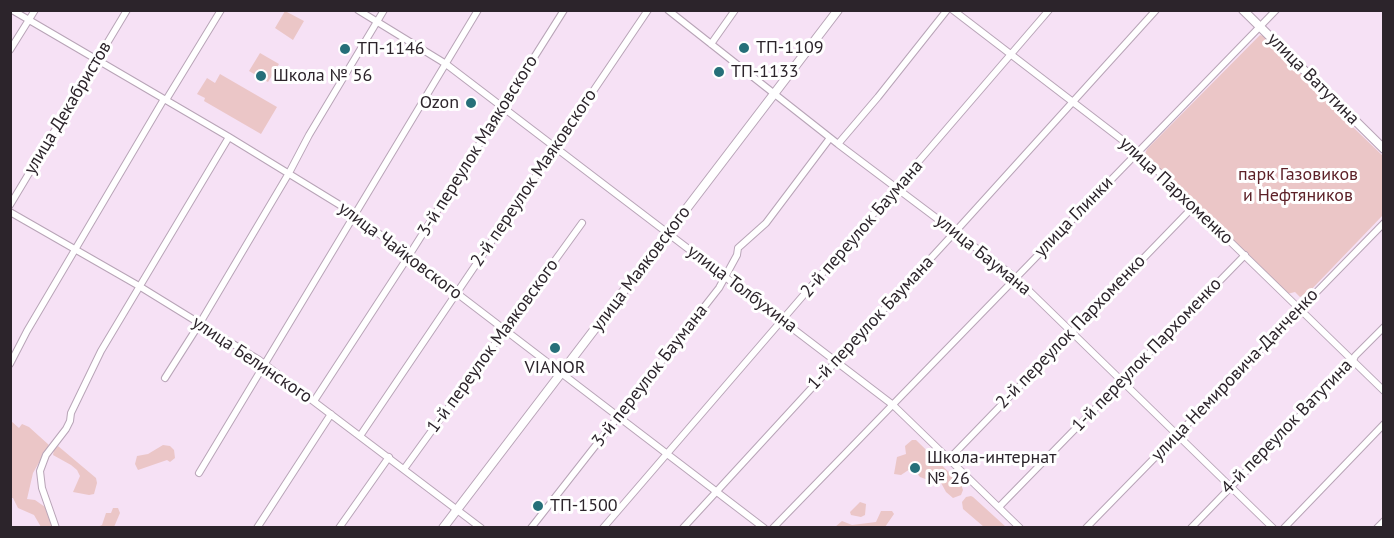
<!DOCTYPE html>
<meta charset="utf-8">
<style>
body{margin:0}
#map{position:relative;width:1394px;height:538px;overflow:hidden;background:#f6e1f5;font-family:"PT Sans",sans-serif}
canvas{display:block}
.frame{position:absolute;inset:0;border:12px solid #2c242b;pointer-events:none}
</style>
<div id="map">
<canvas width="1394" height="538"></canvas>
<div class="frame"></div>
</div>
<script>
const ctx = document.querySelector('canvas').getContext('2d');
ctx.lineJoin = 'round';
function paint(path, color) {
  ctx.fillStyle = color;
  ctx.fill(path, 'evenodd');
}
function poly(rows) {
  const path = new Path2D();
  for (const r of rows) {
    path.moveTo(r[0], r[1]);
    for (let i = 2; i < r.length; i += 2) path.lineTo(r[i], r[i + 1]);
  }
  return path;
}
function strokePath(path, color, width, dash) {
  ctx.strokeStyle = color;
  ctx.lineWidth = width;
  ctx.lineCap = dash ? 'butt' : 'round';
  ctx.setLineDash(dash || []);
  ctx.stroke(path);
}
function drawText(font, color, halo, rows, align = 'center') {
  ctx.font = font + ' "PT Sans",sans-serif';
  ctx.lineWidth = 6;
  ctx.setLineDash([]);
  ctx.textBaseline = 'middle';
  ctx.strokeStyle = halo;
  ctx.fillStyle = color;
  for (const [text, x, y, turn = 0] of rows) {
    ctx.save();
    ctx.translate(x, y);
    ctx.rotate((+turn || 0) * Math.PI / 180);
    ctx.textAlign = isNaN(turn) ? turn : align;
    if (halo) ctx.strokeText(text, 0, 0);
    ctx.fillText(text, 0, 0);
    ctx.restore();
  }
}
paint(poly([
 [285,11,304,21,293,40,275,28],
 [1260,35,1266,37,1271,44,1278,48,1300,72,1302,78,1383,156,1383,215,1309,292,1300,297,1295,292,1287,294,1147,159,1145,154,1147,149],
 [260,53,279,64,268,82,249,71],
 [220,74,277,107,261,134,204,101,205,98,197,94,207,78,215,83],
 [11,421,19,428,22,424,29,427,49,445,33,473,27,499,35,500,48,509,54,527,41,527,34,515,18,508,13,498,11,498],
 [912,440,916,440,961,484,963,490,961,495,953,498,946,492,939,479,928,480,920,477,914,469,910,469,901,475,894,474,897,457,906,454,905,446],
 [163,445,170,446,174,450,175,458,170,462,167,460,138,470,135,464,137,456,148,454],
 [58,446,96,478,97,483,94,494,89,495,73,492,80,476,77,470,71,465,53,455,54,449],
 [971,496,973,497,1006,527,984,527,963,509,962,502,966,497],
 [860,502,866,504,865,515,861,517,851,515,850,512],
 [113,508,118,508,120,513,114,527,97,527,102,525,106,513,111,513],
 [881,511,892,511,894,514,885,527,835,527,842,521,852,525,876,522]
]), '#ebc6c7');
const street = poly([
 [12,10,229,137,348,210,764,528],
 [358,10,446,64,893,405,1020,528],
 [668,10,838,144,1016,278,1273,528],
 [953,10,1138,152,1384,391],
 [711,44,735,10],
 [10,50,35,10],
 [166,100,221,10],
 [838,144,878,97,947,10],
 [10,205,127,10],
 [10,212,139,286,259,360,481,528],
 [10,364,27,331,164,99],
 [165,378,200,323,289,173,309,135,384,10],
 [314,401,408,257,564,10],
 [360,436,648,10],
 [949,459,1194,206],
 [404,469,582,223],
 [199,473,478,10],
 [999,507,1245,255],
 [56,528,42,488,40,471,46,455,66,429,70,421,71,413,101,351,229,137],
 [257,528,331,414],
 [339,528,389,457],
 [531,528,719,288,737,255,738,248,766,223,830,138],
 [603,528,1049,10],
 [683,528,955,232,1156,10],
 [773,528,1276,10],
 [1086,528,1384,223],
 [1191,528,1353,361,1355,356,1384,327],
 [1284,528,1384,424],
 [1377,528,1384,521]
]);
const secondary = poly([
 [1243,10,1384,149],
 [443,528,838,10]
]);
strokePath(street, '#b8a4b7', 8);
strokePath(secondary, '#b8a4b7', 10);
strokePath(street, '#fff', 6);
strokePath(secondary, '#fff', 8);
for (const [x, y, r, color] of [
 [744,48,6,"#266f79"],
 [345,49,6,"#266f79"],
 [719,72,6,"#266f79"],
 [261,76,6,"#266f79"],
 [471,103,6,"#266f79"],
 [555,348,6,"#266f79"],
 [915,468,6,"#266f79"],
 [538,506,6,"#266f79"]
]) {
  const dot = new Path2D();
  dot.arc(x, y, r, 0, 2 * Math.PI);
  ctx.fillStyle = color;
  ctx.fill(dot);
  strokePath(dot, '#fff', 2);
}
drawText('18px', '#2c242b', '#fff', [
 ["ТП-1109",756,48],
 ["ТП-1146",357,49],
 ["ТП-1133",731,72],
 ["Школа № 56",273,76],
 ["Ozon",459,103,"right"],
 ["VIANOR",555,368,"center"],
 ["Школа-интернат",927,458],
 ["№ 26",927,479],
 ["ТП-1500",550,506]
], 'left');
drawText('18px', '#2c242b', '#fff', [
 ["улица Ватутина",1313,79,45],
 ["улица Декабристов",68,108,-59],
 ["3-й переулок Маяковского",478,146,-58],
 ["2-й переулок Маяковского",534,178,-56],
 ["улица Пархоменко",1176,191,43],
 ["улица Глинки",1074,217,-46],
 ["2-й переулок Баумана",862,229,-49],
 ["улица Чайковского",400,251,37],
 ["улица Баумана",983,255,39],
 ["улица Маяковского",641,269,-53],
 ["улица Толбухина",742,289,37],
 ["1-й переулок Баумана",871,323,-47],
 ["2-й переулок Пархоменко",1071,332,-46],
 ["1-й переулок Маяковского",493,346,-54],
 ["1-й переулок Пархоменко",1147,355,-46],
 ["улица Белинского",252,360,34],
 ["улица Немировича-Данченко",1235,375,-46],
 ["3-й переулок Баумана",650,376,-52],
 ["4-й переулок Ватутина",1287,427,-46]
]);
drawText('18px', '#5d2128', '#fff', [
 ["парк Газовиков",1298,175],
 ["и Нефтяников",1298,196]
]);
</script>
